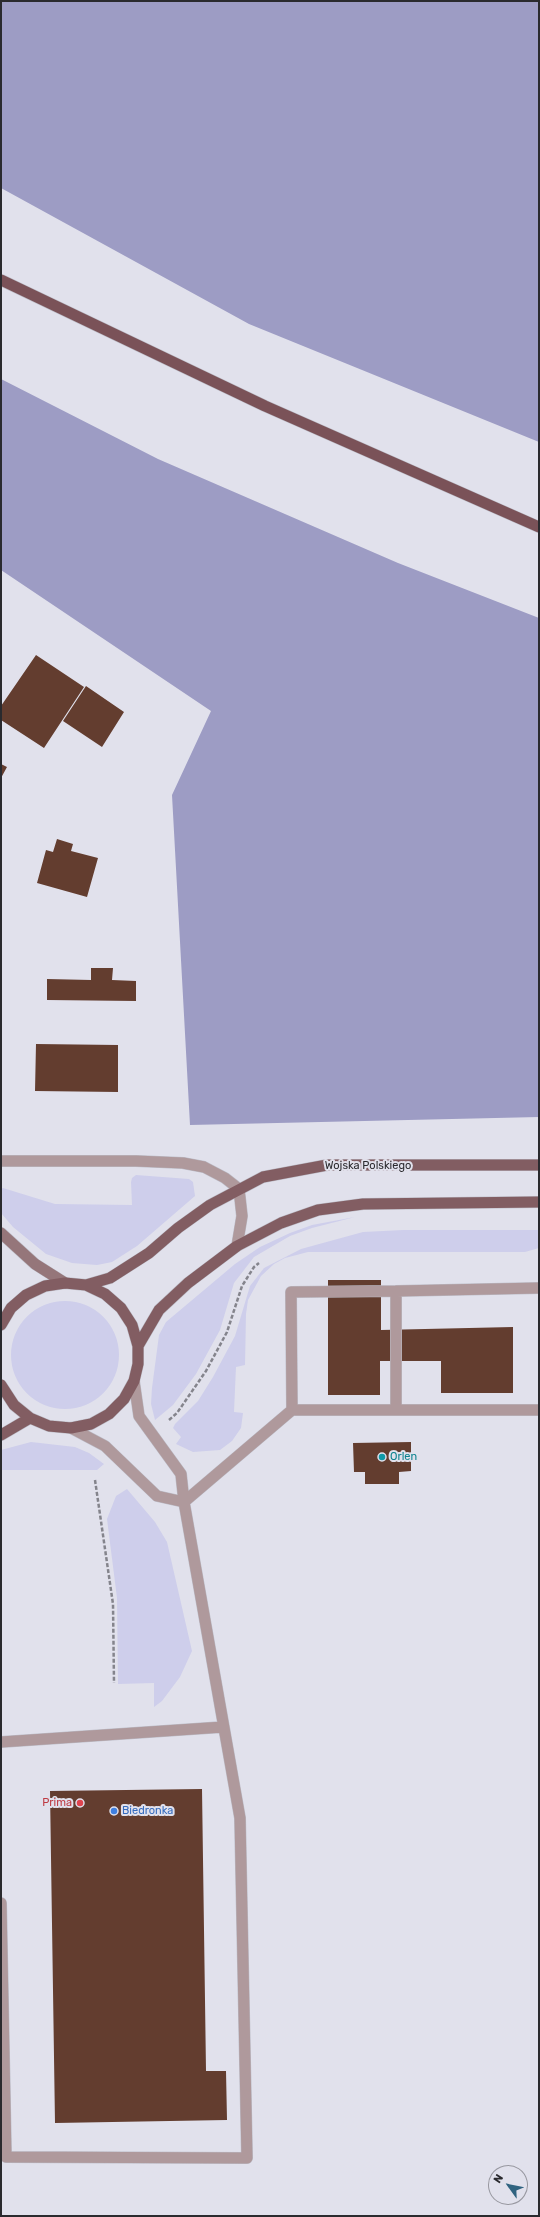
<!DOCTYPE html>
<style>
body{margin:0}
#map{position:relative;width:540px;height:2217px;overflow:hidden;background:#e1e1ec;font-family:Rubik,sans-serif}
canvas{display:block}
.frame{position:absolute;inset:0;border:2px solid #2a2a2e;pointer-events:none}
.north{position:absolute;left:488px;top:2165px;width:40px;height:40px;box-sizing:border-box;background:#e1e1ec;border:1px solid #9898a0;border-radius:50%;rotate:303deg;font-size:11px;font-weight:700;line-height:16px;text-align:center;color:#2a2a2e}
.north::after{content:'';display:block;margin:auto;width:14px;height:18px;background:#306380;clip-path:polygon(50% 0,100% 100%,50% 72%,0 100%)}
</style>
<div id="map">
<canvas width="540" height="2217"></canvas>
<div class="frame"></div>
<div class="north">N</div>
</div>
<script>
const ctx = document.querySelector('canvas').getContext('2d');
ctx.lineJoin = 'round';
function paint(path, color) {
  ctx.fillStyle = color;
  ctx.fill(path, 'evenodd');
}
function poly(rows) {
  const path = new Path2D();
  for (const r of rows) {
    if (r.length === 3) {
      path.moveTo(r[0] + r[2], r[1]);
      path.arc(r[0], r[1], r[2], 0, 2 * Math.PI);
      continue;
    }
    path.moveTo(r[0], r[1]);
    for (let i = 2; i < r.length; i += 2) path.lineTo(r[i], r[i + 1]);
  }
  return path;
}
function strokePath(path, color, width, dash) {
  ctx.strokeStyle = color;
  ctx.lineWidth = width;
  ctx.lineCap = dash ? 'butt' : 'round';
  ctx.setLineDash(dash || []);
  ctx.stroke(path);
}
function drawText(font, color, halo, rows, align = 'center') {
  ctx.font = font + ' Rubik,sans-serif';
  ctx.lineWidth = 4;
  ctx.setLineDash([]);
  ctx.textBaseline = 'middle';
  ctx.strokeStyle = halo;
  ctx.fillStyle = color;
  for (const [text, x, y, turn = 0] of rows) {
    ctx.save();
    ctx.translate(x, y);
    ctx.rotate((+turn || 0) * Math.PI / 180);
    ctx.textAlign = isNaN(turn) ? turn : align;
    if (halo) ctx.strokeText(text, 0, 0);
    ctx.fillText(text, 0, 0);
    ctx.restore();
  }
}
paint(poly([
 [136,1175,189,1179,193,1182,195,1196,137,1246,112,1262,97,1265,72,1263,46,1254,13,1227,1,1213,1,1189,3,1188,55,1204,132,1205,131,1182,132,1178],
 [355,1217,312,1228,290,1236,254,1257,234,1283,220,1330,196,1374,173,1405,155,1420,151,1404,152,1388,159,1335,166,1322,235,1264,260,1247,290,1233,312,1225],
 [403,1230,539,1230,539,1248,525,1252,308,1252,285,1258,274,1264,261,1276,248,1300,246,1314,245,1365,236,1367,234,1412,243,1413,241,1428,232,1441,220,1450,193,1452,176,1444,181,1437,173,1428,175,1424,198,1401,213,1377,235,1336,250,1286,264,1268,301,1249,363,1232],
 [65,1355,54],
 [31,1442,75,1447,89,1453,104,1464,97,1470,1,1470,1,1450],
 [127,1489,155,1522,167,1542,192,1651,180,1677,162,1701,154,1707,154,1683,118,1684,117,1598,107,1519,116,1496]
]), '#ceceeb');
paint(poly([
 [1,1,539,1,539,442,249,324,1,188],
 [1,379,158,459,398,563,539,618,539,1117,190,1125,172,795,211,711,1,570]
]), '#9d9cc4');
paint(poly([
 [36,655,84,687,44,748,1,720,1,706],
 [86,686,124,712,102,747,63,721],
 [1,764,7,767,1,778],
 [57,839,73,844,71,851,98,858,87,897,37,883,46,850,53,852],
 [91,968,113,968,112,980,136,981,136,1001,47,1000,47,979,91,980],
 [36,1044,118,1045,118,1092,35,1091],
 [328,1280,381,1280,381,1330,513,1327,513,1393,441,1393,441,1361,380,1361,380,1395,328,1395],
 [411,1442,411,1471,399,1472,399,1484,365,1484,365,1472,354,1472,353,1443],
 [202,1789,206,2071,226,2071,227,2120,55,2123,50,1791]
]), '#633d2f');
const service = poly([
 [1,1161,136,1161,183,1163,204,1167,225,1178,239,1189,242,1216,237,1246],
 [292,1410,291,1292,396,1291],
 [396,1410,396,1291,539,1288],
 [71,1428,105,1446,157,1496,184,1502],
 [184,1502,292,1410,539,1410],
 [1,1742,223,1727],
 [1,1903,6,2157,247,2158,240,1818,184,1502,181,1474,139,1416,134,1381]
]);
const secondary = poly([
 [1,1233,35,1264,65,1283]
]);
const primary = poly([
 [86,1285,110,1278,149,1253,178,1228,210,1205,263,1177,327,1165,539,1165],
 [1,1325,11,1308,26,1295,45,1286,65,1283,86,1285,105,1294,121,1308,132,1325,138,1346,138,1364,134,1381,124,1399,109,1414,91,1424,71,1428,49,1426,30,1418,14,1405,1,1385],
 [138,1346,159,1310,188,1283,237,1246,281,1223,318,1210,363,1204,539,1202],
 [1,1435,30,1418]
]);
const trunk = poly([
 [1,280,265,406,539,527]
]);
strokePath(service, '#bcbcc6', 12);
strokePath(secondary, '#bcbcc6', 12);
strokePath(primary, '#bcbcc6', 12);
strokePath(trunk, '#bcbcc6', 12);
strokePath(poly([
 [169,1420,177,1413,206,1371,227,1332,242,1286,254,1267,259,1263],
 [95,1480,113,1604,114,1683]
]), '#84848c', 2.5, [4, 2]);
strokePath(service, '#af999c', 11);
strokePath(secondary, '#95767a', 11);
strokePath(primary, '#825d62', 11);
strokePath(trunk, '#7a5258', 11);
for (const [x, y, r, color] of [
 [382,1457,4,"#0f9aa8"],
 [80,1803,4,"#e0444e"],
 [114,1811,4,"#3f7fe0"]
]) {
  const dot = new Path2D();
  dot.arc(x, y, r, 0, 2 * Math.PI);
  ctx.fillStyle = color;
  ctx.fill(dot);
  strokePath(dot, '#e1e1ec', 1.5);
}
drawText('11px', '#2a2a2e', '#e1e1ec', [
 ["Wojska Polskiego",368,1166]
]);
drawText('11px', '#0d838f', '#e1e1ec', [
 ["Orlen",390,1457]
], 'left');
drawText('11px', '#be3a42', '#e1e1ec', [
 ["Prima",72,1803]
], 'right');
drawText('11px', '#366cbe', '#e1e1ec', [
 ["Biedronka",122,1811]
], 'left');
</script>
